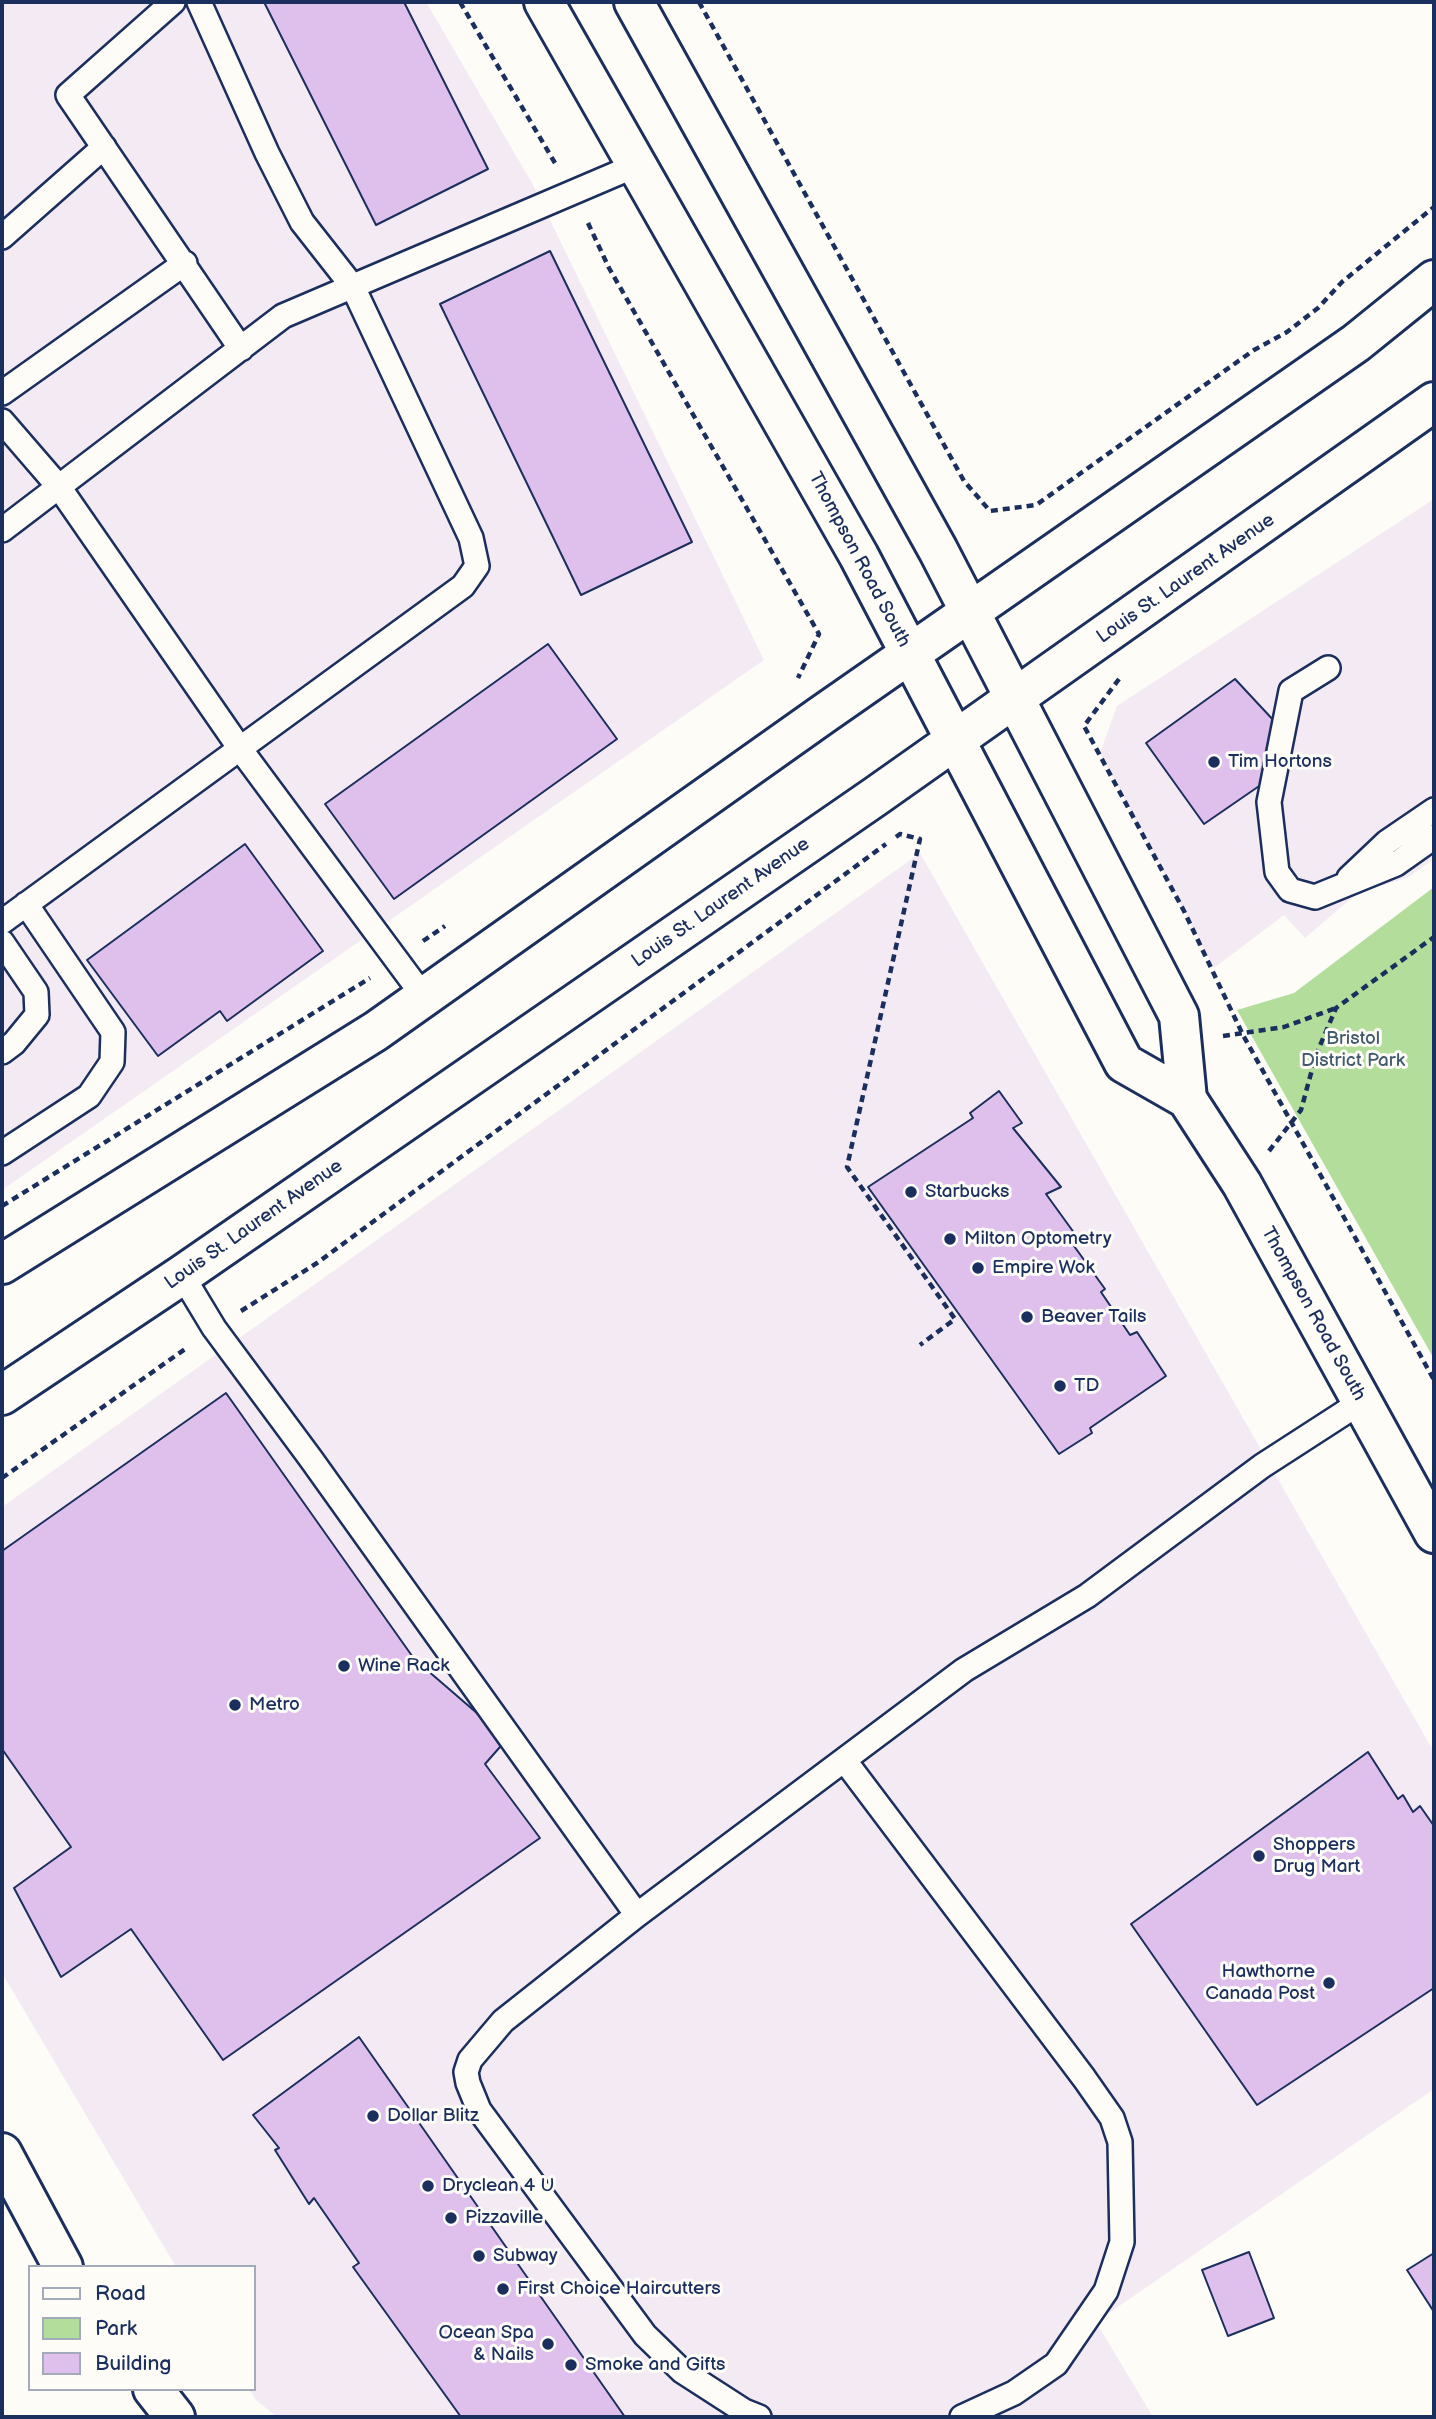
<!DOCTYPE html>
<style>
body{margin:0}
#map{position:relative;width:1436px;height:2419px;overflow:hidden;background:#fdfcf7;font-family:"Balsamiq Sans",sans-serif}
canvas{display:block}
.frame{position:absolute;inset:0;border:4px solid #1b2f5e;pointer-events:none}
.legend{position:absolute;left:28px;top:2265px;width:228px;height:126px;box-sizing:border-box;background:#fdfcf7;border:2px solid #a3aaba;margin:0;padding:9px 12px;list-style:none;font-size:21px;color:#1b2f5e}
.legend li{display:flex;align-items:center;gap:14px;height:35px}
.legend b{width:35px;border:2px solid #a3aaba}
</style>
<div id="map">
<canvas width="1436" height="2419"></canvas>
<div class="frame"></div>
<ul class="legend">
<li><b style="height:9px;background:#fdfcf7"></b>Road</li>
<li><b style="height:19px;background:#b3dd9a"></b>Park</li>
<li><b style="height:19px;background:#dfbfec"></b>Building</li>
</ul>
</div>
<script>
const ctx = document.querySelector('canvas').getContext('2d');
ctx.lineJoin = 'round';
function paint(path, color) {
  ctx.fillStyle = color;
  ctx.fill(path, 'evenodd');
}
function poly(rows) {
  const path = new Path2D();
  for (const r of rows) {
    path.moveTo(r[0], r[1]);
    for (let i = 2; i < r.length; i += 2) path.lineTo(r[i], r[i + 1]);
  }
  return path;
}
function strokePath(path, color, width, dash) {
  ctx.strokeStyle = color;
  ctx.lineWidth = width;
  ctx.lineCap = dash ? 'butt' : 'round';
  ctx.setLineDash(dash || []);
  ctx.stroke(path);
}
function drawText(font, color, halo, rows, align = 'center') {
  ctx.font = font + ' "Balsamiq Sans",sans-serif';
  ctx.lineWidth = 6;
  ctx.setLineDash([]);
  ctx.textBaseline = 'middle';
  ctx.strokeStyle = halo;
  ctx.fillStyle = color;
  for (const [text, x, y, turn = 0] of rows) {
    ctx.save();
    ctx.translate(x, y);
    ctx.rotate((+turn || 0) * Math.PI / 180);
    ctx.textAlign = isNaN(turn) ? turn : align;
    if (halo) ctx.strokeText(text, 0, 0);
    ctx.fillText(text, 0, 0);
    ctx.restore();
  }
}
paint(poly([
 [2,2,426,2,532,183,764,660,2,1190],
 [1434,499,1434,859,1407,878,1359,892,1305,938,1284,915,1214,968,1100,753,1117,706],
 [920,853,1434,1752,1434,2089,1096,2322,1153,2417,277,2417,256,2400,249,2389,254,2389,254,2267,176,2267,2,1973,2,1507]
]), '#f4eaf4');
paint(poly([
 [1434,887,1434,1359,1237,1010,1294,993]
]), '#b3dd9a');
const building = poly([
 [264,2,404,2,488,169,376,225,264,2],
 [550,251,692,542,581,595,440,304,550,251],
 [548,644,617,739,394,899,325,804,548,644],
 [1235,679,1276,723,1265,782,1204,824,1146,743,1235,679],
 [245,844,323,951,227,1021,220,1011,158,1056,87,960,245,844],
 [999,1091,1022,1123,1013,1128,1061,1187,1046,1194,1080,1241,1074,1246,1105,1289,1101,1292,1130,1335,1137,1332,1166,1376,1090,1428,1092,1433,1059,1454,868,1187,973,1118,970,1113,999,1091],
 [226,1393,422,1670,427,1670,507,1739,485,1764,540,1838,223,2060,131,1929,61,1977,14,1888,71,1847,2,1749,2,1551,226,1393],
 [1368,1752,1398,1799,1403,1795,1413,1812,1420,1806,1434,1826,1434,1988,1257,2105,1131,1924,1368,1752],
 [359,2037,625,2417,461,2417,353,2267,359,2263,314,2198,309,2204,275,2150,279,2148,253,2115,359,2037],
 [1249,2252,1274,2318,1228,2336,1202,2270,1249,2252],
 [1434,2253,1434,2312,1407,2270,1434,2253]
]);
paint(building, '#dfbfec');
strokePath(building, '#1b2f5e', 2);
const lane = poly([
 [173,2,68,95,241,349],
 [2,237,104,147],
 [2,393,185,263],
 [2,421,59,487,241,750,424,997],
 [2,530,283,316,637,165],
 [1328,668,1291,691,1269,802,1277,872,1290,890,1315,897,1396,864,1434,837],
 [1349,878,1387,842,1434,810],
 [2,922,463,586,477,566,471,538,353,287,302,222,267,153,199,2],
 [2,942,36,992,37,1015,14,1043,2,1052],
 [2,1153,89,1096,112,1062,113,1032,26,904],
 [182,1275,214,1328,311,1459,637,1915],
 [845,1761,1084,2078,1112,2118,1120,2142,1122,2242,1106,2291,1056,2364,1014,2393,962,2417],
 [759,2417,744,2411,682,2371,645,2335,479,2110,468,2083,466,2072,470,2060,503,2021,637,1915,964,1670,1087,1596,1262,1466,1361,1402]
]);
const secondary = poly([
 [544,2,859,556,1124,1063,1187,1099,1242,1184,1434,1533],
 [634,2,938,550,1179,1016,1187,1099],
 [2,1264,376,1031,822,715,1356,343,1434,280],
 [2,1395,182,1275,876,796,1434,402],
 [2,2153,63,2267],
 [153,2389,175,2417]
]);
strokePath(lane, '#1b2f5e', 28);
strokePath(secondary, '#1b2f5e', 44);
strokePath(poly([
 [460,2,555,163],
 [699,2,964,481,990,511,1036,505,1254,350,1287,332,1318,308,1342,282,1434,207],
 [588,223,609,268,819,634,798,678],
 [1119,679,1084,726,1184,911,1243,1035,1434,1380],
 [896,837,900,834,920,839,847,1167,955,1319,920,1345],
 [423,941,445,926],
 [1223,1036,1284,1027,1336,1008],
 [1269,1151,1301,1110,1316,1055,1336,1008,1434,937],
 [2,1206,370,978],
 [241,1311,317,1263,886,844],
 [2,1478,188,1347]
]), '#1b2f5e', 4.5, [7, 5]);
strokePath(lane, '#fdfcf7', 23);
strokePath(secondary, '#fdfcf7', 38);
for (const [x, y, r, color] of [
 [1214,762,7,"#1b2f5e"],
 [911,1192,7,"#1b2f5e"],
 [950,1239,7,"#1b2f5e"],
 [978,1268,7,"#1b2f5e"],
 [1027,1317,7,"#1b2f5e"],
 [1060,1386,7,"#1b2f5e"],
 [344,1666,7,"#1b2f5e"],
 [235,1705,7,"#1b2f5e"],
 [1259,1856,7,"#1b2f5e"],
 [1329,1983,7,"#1b2f5e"],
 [373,2116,7,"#1b2f5e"],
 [428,2186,7,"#1b2f5e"],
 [451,2218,7,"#1b2f5e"],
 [479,2256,7,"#1b2f5e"],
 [503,2289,7,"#1b2f5e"],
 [548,2344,7,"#1b2f5e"],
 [571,2365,7,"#1b2f5e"]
]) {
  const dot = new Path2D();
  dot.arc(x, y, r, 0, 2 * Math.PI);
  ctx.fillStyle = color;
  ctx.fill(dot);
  strokePath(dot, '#fdfcf7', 2.5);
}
drawText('19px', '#1b2f5e', '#fdfcf7', [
 ["Thompson Road South",859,560,62],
 ["Louis St. Laurent Avenue",1186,579,-35],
 ["Louis St. Laurent Avenue",721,903,-35],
 ["Louis St. Laurent Avenue",254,1225,-35],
 ["Thompson Road South",1313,1314,61]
]);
drawText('19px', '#1b2f5e', '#fdfcf7', [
 ["Tim Hortons",1228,762],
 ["Starbucks",925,1192],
 ["Milton Optometry",964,1239],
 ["Empire Wok",992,1268],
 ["Beaver Tails",1041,1317],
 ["TD",1074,1386],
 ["Wine Rack",358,1666],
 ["Metro",249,1705],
 ["Shoppers",1273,1845],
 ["Drug Mart",1273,1867],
 ["Hawthorne",1315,1972,"right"],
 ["Canada Post",1315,1994,"right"],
 ["Dollar Blitz",387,2116],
 ["Dryclean 4 U",442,2186],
 ["Pizzaville",465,2218],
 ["Subway",493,2256],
 ["First Choice Haircutters",517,2289],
 ["Ocean Spa",534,2333,"right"],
 ["& Nails",534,2355,"right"],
 ["Smoke and Gifts",585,2365]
], 'left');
drawText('19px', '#415a6d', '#fdfcf7', [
 ["Bristol",1353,1039],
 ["District Park",1353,1061]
]);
</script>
